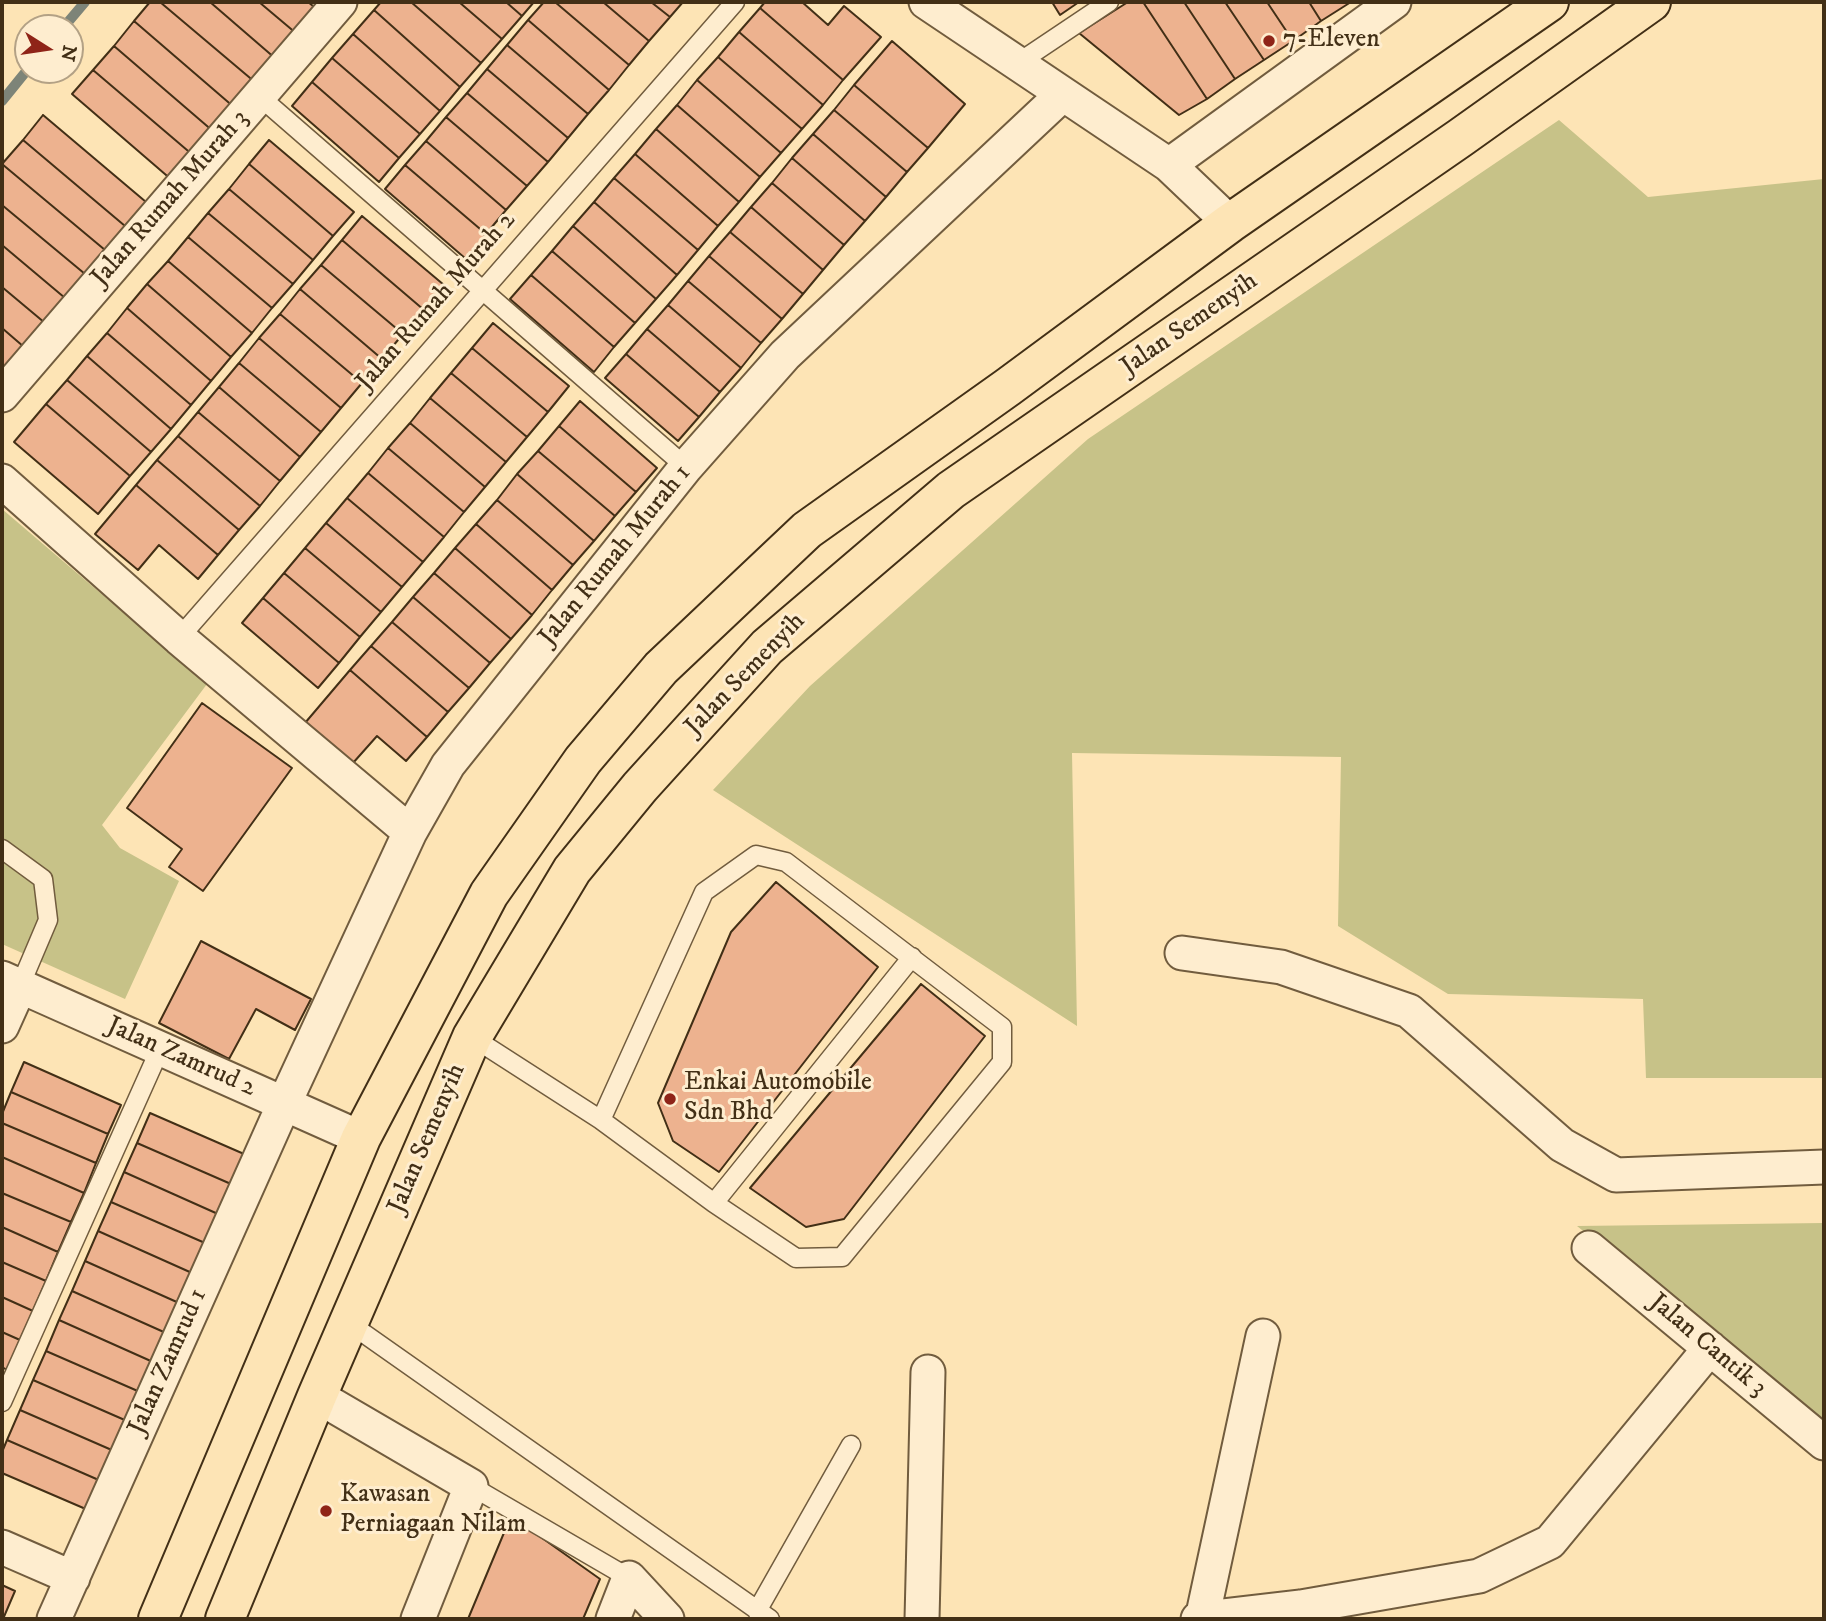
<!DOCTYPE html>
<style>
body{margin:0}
#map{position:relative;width:1826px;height:1621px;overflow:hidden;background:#fde4b5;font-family:"IM FELL DW Pica",serif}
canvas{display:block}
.frame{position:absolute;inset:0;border:4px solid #422f16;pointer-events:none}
.north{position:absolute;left:14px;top:14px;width:70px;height:70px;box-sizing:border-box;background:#feedcf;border:2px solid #b3a185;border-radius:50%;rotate:102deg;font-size:19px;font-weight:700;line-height:28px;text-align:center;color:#422f16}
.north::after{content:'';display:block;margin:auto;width:24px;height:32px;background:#8f2418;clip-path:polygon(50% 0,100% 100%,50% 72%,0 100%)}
</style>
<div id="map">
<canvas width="1826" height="1621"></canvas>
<div class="frame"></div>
<div class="north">N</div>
</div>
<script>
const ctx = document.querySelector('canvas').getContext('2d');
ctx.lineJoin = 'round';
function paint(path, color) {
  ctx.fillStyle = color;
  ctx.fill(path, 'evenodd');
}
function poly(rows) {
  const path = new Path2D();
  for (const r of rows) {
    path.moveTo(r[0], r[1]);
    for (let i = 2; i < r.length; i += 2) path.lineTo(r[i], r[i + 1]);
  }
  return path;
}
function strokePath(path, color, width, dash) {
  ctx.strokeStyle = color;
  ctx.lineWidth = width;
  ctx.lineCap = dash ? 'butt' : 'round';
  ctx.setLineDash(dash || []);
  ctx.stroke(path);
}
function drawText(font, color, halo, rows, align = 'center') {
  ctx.font = font + ' "IM FELL DW Pica",serif';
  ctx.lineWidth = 6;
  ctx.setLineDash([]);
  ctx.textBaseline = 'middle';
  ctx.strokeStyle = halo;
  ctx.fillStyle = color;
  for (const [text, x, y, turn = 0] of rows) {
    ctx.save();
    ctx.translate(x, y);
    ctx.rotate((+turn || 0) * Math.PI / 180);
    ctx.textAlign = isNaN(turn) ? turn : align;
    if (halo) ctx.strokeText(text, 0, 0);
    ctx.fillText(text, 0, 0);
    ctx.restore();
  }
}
paint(poly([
 [1559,120,1648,197,1824,179,1824,1078,1646,1078,1643,999,1448,994,1338,926,1341,757,1072,753,1077,1026,713,790,810,686,1088,439],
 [2,509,207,684,102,825,120,848,179,881,125,999,2,944],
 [1824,1223,1824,1426,1577,1226]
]), '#c7c288');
strokePath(poly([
 [63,28,85,2],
 [2,101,28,69]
]), '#7d8478', 10);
const building = poly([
 [150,2,160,2,256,83,235,108,134,21,150,2],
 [160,2,210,2,276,59,256,83,160,2],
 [210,2,259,2,297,34,276,59,210,2],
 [259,2,308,2,318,10,297,34,259,2],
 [381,2,411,2,481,63,460,87,374,10,381,2],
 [411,2,459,2,502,39,481,63,411,2],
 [459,2,506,2,522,16,502,39,459,2],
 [506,2,534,2,522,16,506,2],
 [544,2,555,2,629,65,609,90,528,20,544,2],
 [555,2,603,2,649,41,629,65,555,2],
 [603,2,651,2,670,17,649,41,603,2],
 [651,2,683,2,670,17,651,2],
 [765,2,802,2,828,25,844,6,881,37,843,80,760,8,765,2],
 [1052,2,1079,2,1060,15,1052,2],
 [1128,2,1143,2,1207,99,1179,115,1079,33,1128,2],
 [1143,2,1184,2,1235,79,1207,99,1143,2],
 [1184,2,1225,2,1264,60,1235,79,1184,2],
 [1225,2,1267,2,1293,41,1264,60,1225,2],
 [1267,2,1309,2,1321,21,1293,41,1267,2],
 [1309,2,1351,2,1321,21,1309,2],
 [760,8,843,80,823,105,739,32,760,8],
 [374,10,460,87,440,111,353,34,374,10],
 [528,20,609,90,588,114,507,45,528,20],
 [134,21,235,108,214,132,114,46,134,21],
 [739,32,823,105,802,129,718,57,739,32],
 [353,34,440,111,420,134,332,58,353,34],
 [892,41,965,104,928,148,854,85,892,41],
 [507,45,588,114,568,138,487,69,507,45],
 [114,46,214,132,194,156,93,70,114,46],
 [718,57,802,129,781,153,697,80,718,57],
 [332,58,420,134,399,158,312,82,332,58],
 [487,69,568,138,548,162,467,93,487,69],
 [93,70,194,156,173,181,72,94,93,70],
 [697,80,781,153,760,177,677,105,697,80],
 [312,82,399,158,379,182,292,106,312,82],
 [854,85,928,148,907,172,834,110,854,85],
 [467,93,548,162,527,186,446,117,467,93],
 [677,105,760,177,739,202,656,129,677,105],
 [834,110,907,172,886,197,813,134,834,110],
 [43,115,146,202,125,226,23,140,43,115],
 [446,117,527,186,506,210,426,141,446,117],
 [656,129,739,202,718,226,635,154,656,129],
 [813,134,886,197,865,221,792,158,813,134],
 [23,140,125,226,105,250,2,164,23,140],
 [269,140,354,212,333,236,249,164,269,140],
 [426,141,506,210,486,234,405,165,426,141],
 [635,154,718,226,698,250,614,178,635,154],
 [792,158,865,221,844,245,772,183,792,158],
 [2,164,105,250,85,274,2,205,2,164],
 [249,164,333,236,313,260,229,189,249,164],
 [405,165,486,234,466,259,385,189,405,165],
 [614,178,698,250,677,275,594,202,614,178],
 [772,183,844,245,823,270,751,207,772,183],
 [229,189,313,260,293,284,208,213,229,189],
 [594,202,677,275,656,299,573,226,594,202],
 [2,205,85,274,65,298,2,245,2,205],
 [751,207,823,270,803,294,730,232,751,207],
 [208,213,293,284,272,308,188,237,208,213],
 [362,216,444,285,424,310,342,240,362,216],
 [573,226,656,299,635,323,552,251,573,226],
 [730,232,803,294,782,319,709,256,730,232],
 [188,237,272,308,252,333,168,261,188,237],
 [342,240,424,310,403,334,321,265,342,240],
 [2,245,65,298,45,323,2,287,2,245],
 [552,251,635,323,614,347,531,275,552,251],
 [709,256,782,319,761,343,688,281,709,256],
 [168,261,252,333,231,357,147,284,168,261],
 [321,265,403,334,382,359,300,289,321,265],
 [531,275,614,347,594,372,510,299,531,275],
 [688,281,761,343,741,368,668,305,688,281],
 [147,284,231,357,211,381,127,308,147,284],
 [2,287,45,323,24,347,2,328,2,287],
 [300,289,382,359,362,383,280,314,300,289],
 [668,305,741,368,720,392,647,329,668,305],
 [127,308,211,381,191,405,107,333,127,308],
 [280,314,362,383,341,408,259,338,280,314],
 [493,323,569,386,548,412,472,348,493,323],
 [2,328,24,347,5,371,2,369,2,328],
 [647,329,720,392,699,417,626,354,647,329],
 [107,333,191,405,171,429,87,356,107,333],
 [259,338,341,408,321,432,239,363,259,338],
 [472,348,548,412,527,437,451,373,472,348],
 [626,354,699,417,678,441,605,378,626,354],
 [87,356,171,429,151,452,67,380,87,356],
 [239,363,321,432,300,457,219,387,239,363],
 [451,373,527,437,506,462,430,398,451,373],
 [67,380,151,452,130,476,46,404,67,380],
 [219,387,300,457,280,481,198,412,219,387],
 [430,398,506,462,485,487,410,423,430,398],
 [580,401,657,468,636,492,559,426,580,401],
 [46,404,130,476,98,514,14,442,46,404],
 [198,412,280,481,260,506,178,436,198,412],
 [410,423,485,487,464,512,388,448,410,423],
 [559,426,636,492,615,516,538,451,559,426],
 [178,436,260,506,239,530,157,460,178,436],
 [388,448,464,512,444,537,368,473,388,448],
 [538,451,615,516,594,541,517,474,538,451],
 [157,460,239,530,218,555,136,485,157,460],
 [368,473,444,537,423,562,347,498,368,473],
 [517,474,594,541,573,565,497,500,517,474],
 [136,485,218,555,198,579,159,545,138,570,95,534,136,485],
 [347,498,423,562,402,587,326,523,347,498],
 [497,500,573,565,552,590,476,524,497,500],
 [326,523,402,587,381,612,305,548,326,523],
 [476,524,552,590,532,615,455,548,476,524],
 [305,548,381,612,360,637,284,573,305,548],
 [455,548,532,615,511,639,434,573,455,548],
 [284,573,360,637,339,663,263,598,284,573],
 [434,573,511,639,490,663,413,597,434,573],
 [413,597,490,663,469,688,392,622,413,597],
 [263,598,339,663,318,688,242,623,263,598],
 [392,622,469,688,448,712,371,646,392,622],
 [371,646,448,712,427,737,350,670,371,646],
 [350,670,427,737,406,761,377,736,353,763,305,723,350,670],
 [202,703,292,768,203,891,169,867,182,849,127,808,202,703],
 [776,882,878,967,719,1172,673,1141,658,1103,731,932,776,882],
 [201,941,311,999,295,1030,256,1009,229,1059,159,1023,201,941],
 [921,984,985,1036,844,1219,806,1227,750,1188,921,984],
 [24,1062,121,1105,108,1134,11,1092,24,1062],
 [11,1092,108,1134,96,1163,2,1123,2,1114,11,1092],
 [150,1113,244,1154,231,1184,137,1143,150,1113],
 [2,1123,96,1163,84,1193,2,1157,2,1123],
 [137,1143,231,1184,218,1214,124,1172,137,1143],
 [2,1157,84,1193,71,1222,2,1193,2,1157],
 [124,1172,218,1214,205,1243,111,1202,124,1172],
 [2,1193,71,1222,58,1252,2,1227,2,1193],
 [111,1202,205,1243,192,1273,98,1231,111,1202],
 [2,1227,58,1252,46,1281,2,1262,2,1227],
 [98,1231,192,1273,179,1303,85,1261,98,1231],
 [85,1261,179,1303,166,1333,72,1291,85,1261],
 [2,1262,46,1281,33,1311,2,1297,2,1262],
 [72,1291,166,1333,153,1362,59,1320,72,1291],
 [2,1297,33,1311,20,1340,2,1332,2,1297],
 [59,1320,153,1362,140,1392,46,1351,59,1320],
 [2,1332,20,1340,7,1370,2,1367,2,1332],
 [46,1351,140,1392,127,1421,33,1380,46,1351],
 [33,1380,127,1421,114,1451,20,1410,33,1380],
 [20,1410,114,1451,101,1481,7,1440,20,1410],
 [7,1440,101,1481,88,1510,2,1473,2,1452,7,1440],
 [511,1516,600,1579,583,1619,468,1619,511,1516],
 [2,1585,15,1591,3,1619,2,1619,2,1585]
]);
paint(building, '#edb28f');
strokePath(building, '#422f16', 2);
const lane = poly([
 [1018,63,1109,2],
 [259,96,686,467],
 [179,638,735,2],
 [2,849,43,879,48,920,20,986],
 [472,1037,601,1120,714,1203,796,1258,842,1257,1002,1062,1002,1027,786,862,756,855,704,892,601,1120],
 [714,1203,912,957],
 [349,1323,770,1619],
 [2,1402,160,1049],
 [471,1486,629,1578],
 [757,1611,851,1445]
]);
const street = poly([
 [926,2,1169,165,1230,223],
 [1169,165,1394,2],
 [2,395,340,2],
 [2,481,179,638,410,832],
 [1182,953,1281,967,1409,1011,1562,1145,1616,1175,1824,1167],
 [2,978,361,1138],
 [2,1026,20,986],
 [1589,1248,1824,1443],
 [317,1396,471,1486,418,1619],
 [2,1547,73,1578],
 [54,1619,284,1104,410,832,448,765,686,467,785,355,1063,94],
 [613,1619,629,1578,667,1619],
 [922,1619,928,1372],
 [1198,1619,1301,1607,1479,1576,1550,1542,1710,1348],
 [1202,1619,1263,1336]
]);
const primary = poly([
 [158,1619,361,1138,489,894,583,760,661,668,807,530,1008,387,1230,223,1549,2],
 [225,1619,317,1396,472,1037,572,870,640,787,767,647,951,490,1460,138,1651,2]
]);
strokePath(lane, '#715c3e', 21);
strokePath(street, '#715c3e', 37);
strokePath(primary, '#422f16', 42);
strokePath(lane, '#feedcf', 18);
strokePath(street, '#feedcf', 33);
strokePath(primary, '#fde4b5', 38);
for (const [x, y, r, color] of [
 [1269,41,7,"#8f2418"],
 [670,1099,7,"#8f2418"],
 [326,1511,7,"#8f2418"]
]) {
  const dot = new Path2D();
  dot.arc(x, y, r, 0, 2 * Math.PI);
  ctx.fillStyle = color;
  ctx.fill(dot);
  strokePath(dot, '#feedcf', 2.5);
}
drawText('26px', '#422f16', '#feedcf', [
 ["7-Eleven",1283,41],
 ["Enkai Automobile",684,1084],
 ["Sdn Bhd",684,1114],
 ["Kawasan",340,1496],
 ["Perniagaan Nilam",340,1526]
], 'left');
drawText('26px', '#422f16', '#feedcf', [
 ["Jalan Rumah Murah 3",171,199,-49],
 ["Jalan Rumah Murah 2",437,302,-49],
 ["Jalan Semenyih",1190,325,-35],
 ["Jalan Rumah Murah 1",616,556,-51],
 ["Jalan Semenyih",746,675,-46],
 ["Jalan Zamrud 2",181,1058,24],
 ["Jalan Semenyih",428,1139,-67],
 ["Jalan Cantik 3",1707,1346,40],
 ["Jalan Zamrud 1",169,1362,-66]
]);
</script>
